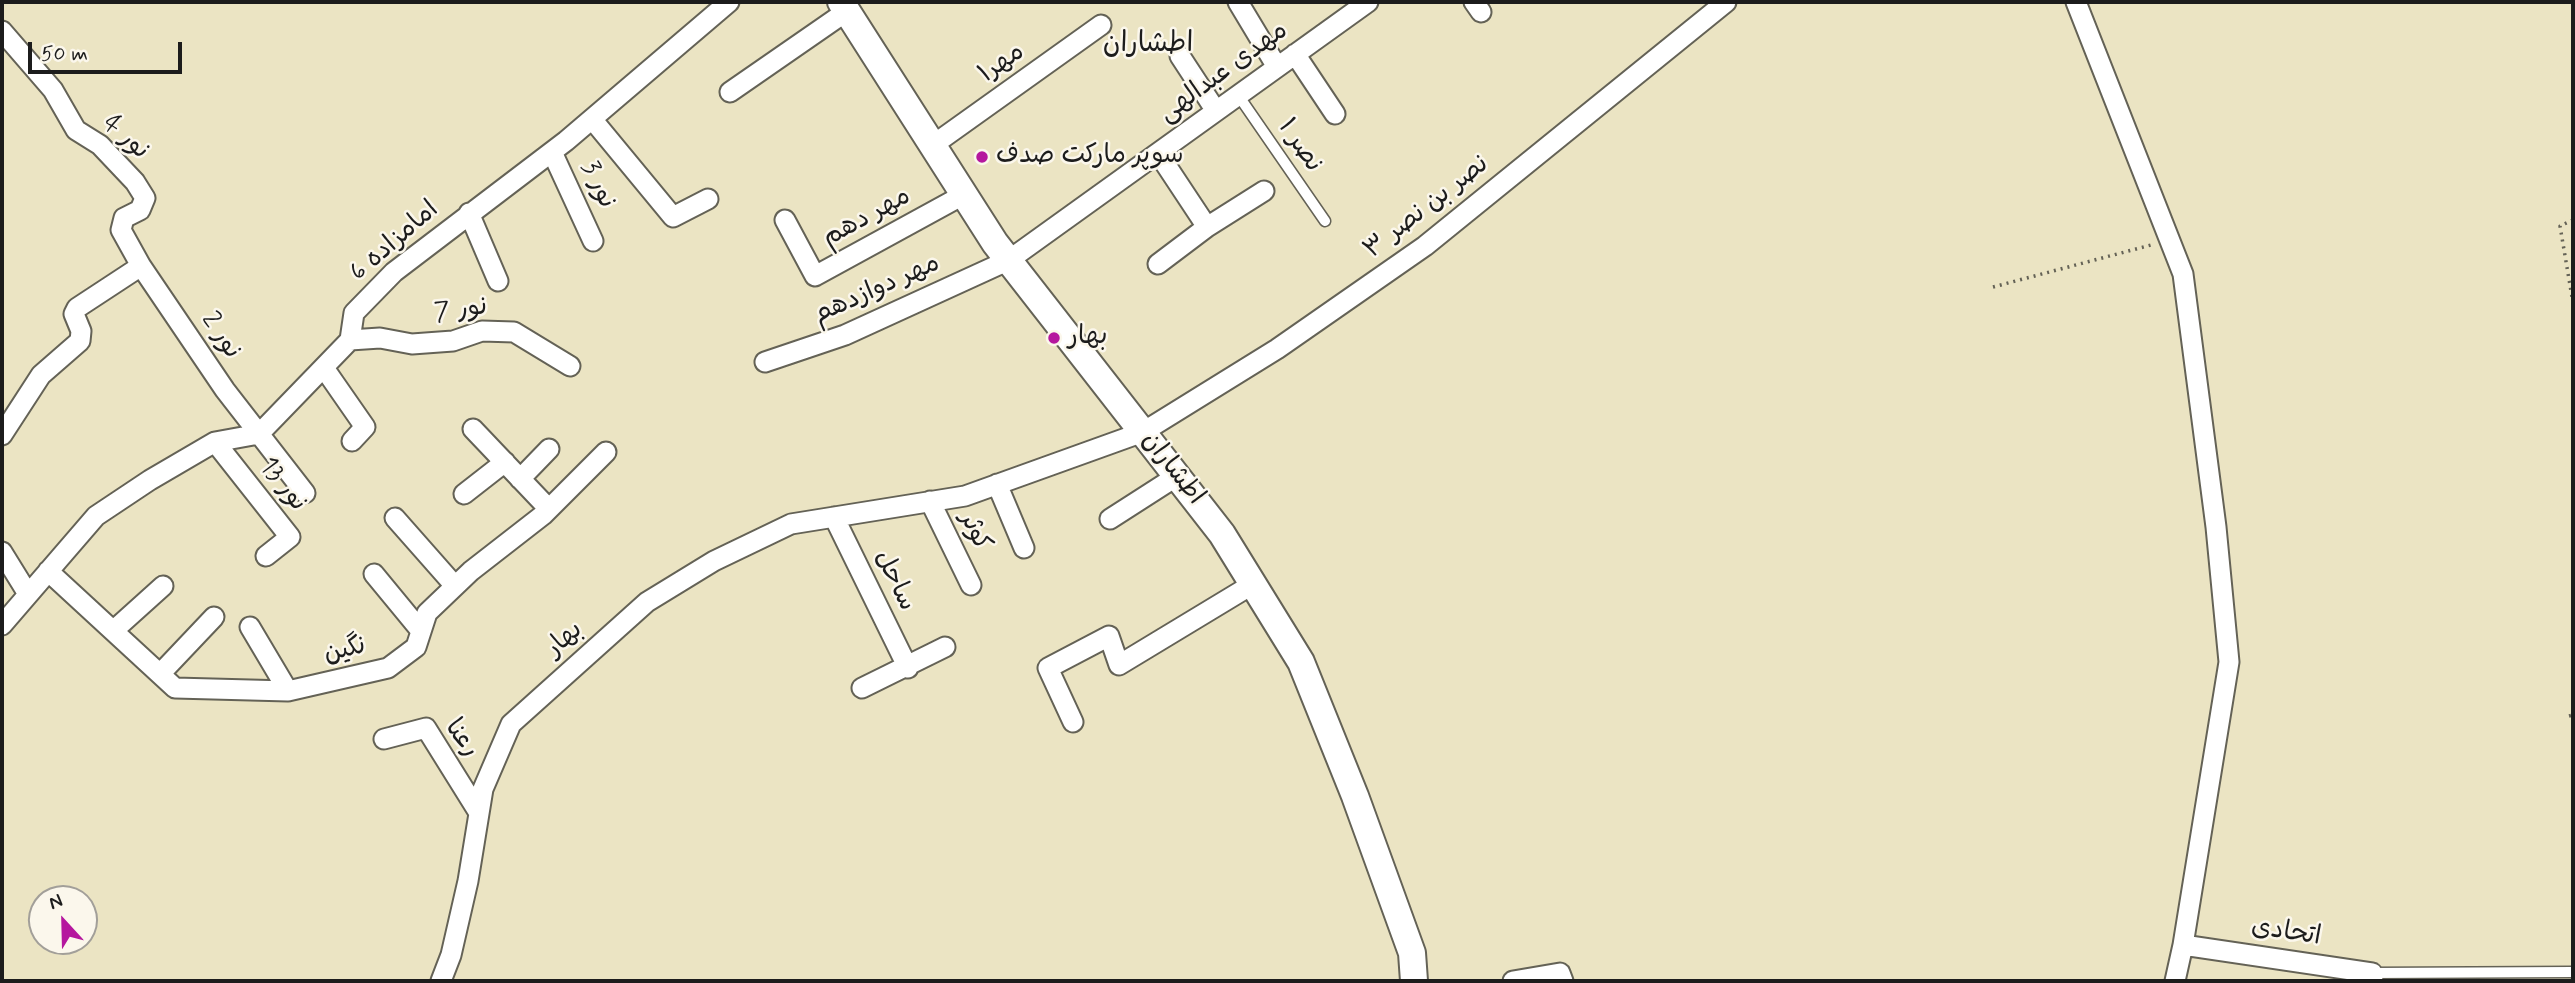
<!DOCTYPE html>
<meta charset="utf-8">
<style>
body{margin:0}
#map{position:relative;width:2575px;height:983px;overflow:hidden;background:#ebe4c3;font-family:Mynerve,sans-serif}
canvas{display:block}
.frame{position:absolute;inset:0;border:4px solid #1c1c1c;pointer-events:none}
.north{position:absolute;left:28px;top:885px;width:70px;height:70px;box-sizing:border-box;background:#fbf7ec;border:2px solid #a29f99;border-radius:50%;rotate:338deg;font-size:19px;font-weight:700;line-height:28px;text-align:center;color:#1c1c1c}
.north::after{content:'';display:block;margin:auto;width:24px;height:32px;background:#b5179e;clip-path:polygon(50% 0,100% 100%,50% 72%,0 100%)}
.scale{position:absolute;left:28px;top:42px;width:154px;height:32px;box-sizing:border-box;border:4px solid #1c1c1c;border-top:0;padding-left:9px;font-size:21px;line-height:24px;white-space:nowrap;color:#1c1c1c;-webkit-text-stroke:5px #fbf7ec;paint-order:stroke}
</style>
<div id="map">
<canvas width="2575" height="983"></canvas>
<div class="frame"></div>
<div class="north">N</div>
<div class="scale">50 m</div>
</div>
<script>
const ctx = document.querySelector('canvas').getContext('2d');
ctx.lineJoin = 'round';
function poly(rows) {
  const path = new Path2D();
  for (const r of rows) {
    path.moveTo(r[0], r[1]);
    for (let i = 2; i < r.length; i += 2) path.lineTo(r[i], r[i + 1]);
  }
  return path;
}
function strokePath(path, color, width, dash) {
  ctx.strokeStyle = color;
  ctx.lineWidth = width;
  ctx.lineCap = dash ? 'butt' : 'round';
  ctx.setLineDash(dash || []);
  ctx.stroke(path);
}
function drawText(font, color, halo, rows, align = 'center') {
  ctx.font = font + ' Mynerve,"Playpen Sans Arabic",sans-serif';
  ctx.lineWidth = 5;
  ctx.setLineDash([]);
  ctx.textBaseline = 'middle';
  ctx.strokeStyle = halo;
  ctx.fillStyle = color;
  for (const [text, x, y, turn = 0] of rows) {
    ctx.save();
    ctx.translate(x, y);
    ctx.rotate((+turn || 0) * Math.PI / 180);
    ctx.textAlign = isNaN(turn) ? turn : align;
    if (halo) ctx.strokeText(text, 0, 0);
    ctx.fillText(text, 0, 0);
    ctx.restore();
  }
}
const lane = poly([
 [1238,95,1325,221],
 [2372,973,2573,972]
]);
const street = poly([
 [1238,2,1277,67],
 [1474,2,1481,12],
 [2076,2,2183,274,2216,527,2229,662,2183,945,2175,981],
 [2,31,53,90,76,130,100,145,135,182,145,198,140,210,124,218,121,230,141,266,77,308,74,314,81,331,80,341,41,375,2,435],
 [1295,54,1335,114],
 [1180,56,1216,111],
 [730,92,847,11],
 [592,119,673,217,708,199],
 [933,145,1101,25],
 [552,152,593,241],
 [1158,153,1207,227],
 [469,213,498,281],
 [785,220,815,276,965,194],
 [1158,264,1207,227,1264,191],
 [141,266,225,390,305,493],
 [350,340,380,338,412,344,453,341,482,331,514,332,570,366],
 [765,362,845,335,1009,260,1368,2],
 [324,368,365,427,352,441],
 [473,429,549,509],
 [215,442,290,537,266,556],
 [520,479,549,449],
 [997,484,1024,548],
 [464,494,505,462],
 [930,501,971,585],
 [834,517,908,668],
 [395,518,455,586],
 [1110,519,1177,476],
 [2,552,28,594],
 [48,571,175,688,288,691,388,668,416,647,427,613,471,571,543,515,606,452],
 [374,574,421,631],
 [2,625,96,516,150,480,215,442,259,434,350,340,354,313,394,272,566,141,729,2],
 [250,627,288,691],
 [113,631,163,586],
 [160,674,214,617],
 [862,688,945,647],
 [1073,722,1048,668,1109,636,1119,665,1253,584],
 [384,739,426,728,479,813],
 [2183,945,2372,973,2373,981],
 [441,981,451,955,468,881,483,789,511,724,647,602,714,561,791,524,965,496,1143,432,1277,349,1425,246,1726,2],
 [1513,981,1560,973,1563,981]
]);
const secondary = poly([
 [841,2,995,243,1222,534,1301,662,1355,796,1412,953,1414,981]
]);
strokePath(lane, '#646256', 13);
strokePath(street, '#646256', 23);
strokePath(secondary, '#646256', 30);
strokePath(poly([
 [2573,220,2560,226,2573,303],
 [1993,287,2151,245],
 [2569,716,2573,715]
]), '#646256', 3.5, [2, 5]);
strokePath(lane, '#fff', 10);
strokePath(street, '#fff', 19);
strokePath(secondary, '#fff', 26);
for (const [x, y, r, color] of [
 [982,157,7,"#b5179e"],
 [1054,338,7,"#b5179e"]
]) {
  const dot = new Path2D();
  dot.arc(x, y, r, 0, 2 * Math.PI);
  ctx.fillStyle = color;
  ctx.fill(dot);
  strokePath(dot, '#fbf7ec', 2.5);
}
drawText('26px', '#1c1c1c', '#fbf7ec', [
 ["مهر۱",1002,64,-35],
 ["مهدی عبدالهی",1224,73,-36],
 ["نور 4",125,138,42],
 ["نصر ۱",1299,146,56],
 ["نور 3",597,185,65],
 ["نصر بن نصر ۳",1427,208,-38],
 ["مهر دهم",867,218,-29],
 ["امامزاده 6",395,242,-41],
 ["مهر دوازدهم",877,290,-24],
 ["نور 7",461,311,-8],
 ["نور 2",220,336,56],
 ["اطشاران",1172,469,52],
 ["نور 13",282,485,52],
 ["کوثر",974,532,64],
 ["ساحل",894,581,64],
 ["بهار",565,640,-42],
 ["نگین",345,651,-13],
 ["رعنا",461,739,54],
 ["اتحادی",2286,933,9]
]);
drawText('26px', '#1c1c1c', '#fbf7ec', [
 ["سوپر مارکت صدف",996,157],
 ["بهار",1068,338]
], 'left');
drawText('28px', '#1c1c1c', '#fbf7ec', [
 ["اطشاران",1148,45]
]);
</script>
